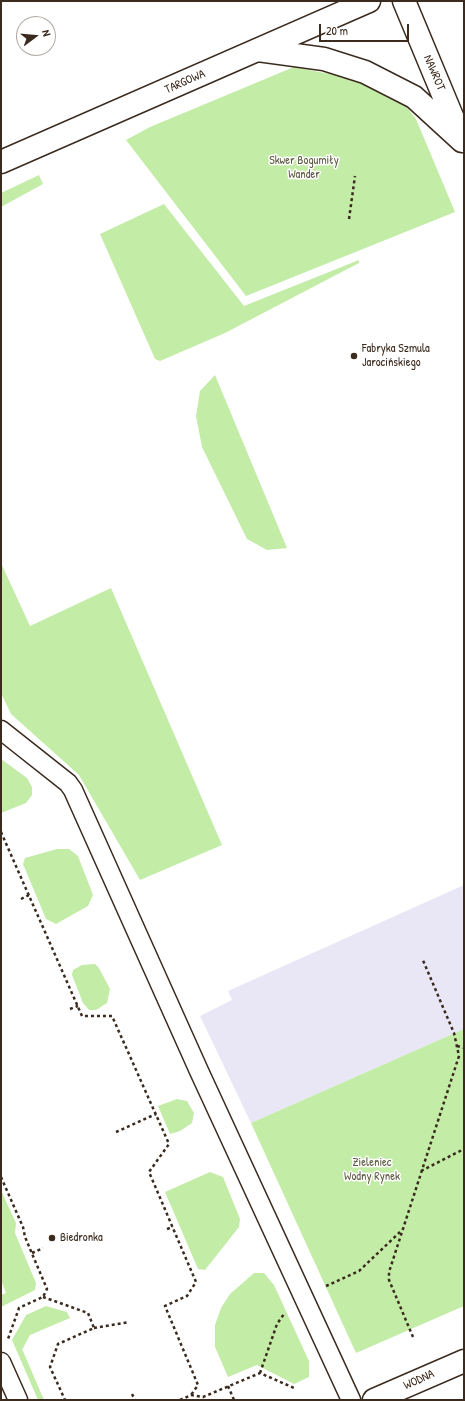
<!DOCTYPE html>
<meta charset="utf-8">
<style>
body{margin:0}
#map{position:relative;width:465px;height:1401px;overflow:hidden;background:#fff;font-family:"Patrick Hand",sans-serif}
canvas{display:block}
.frame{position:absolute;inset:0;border:2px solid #3b2a1e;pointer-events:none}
.north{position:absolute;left:16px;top:16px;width:40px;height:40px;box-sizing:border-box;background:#fff;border:1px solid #b1aaa5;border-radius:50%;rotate:74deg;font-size:11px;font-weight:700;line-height:16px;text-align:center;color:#3b2a1e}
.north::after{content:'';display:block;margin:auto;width:14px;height:18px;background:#3b2a1e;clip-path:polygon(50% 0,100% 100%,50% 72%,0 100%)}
.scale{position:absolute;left:319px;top:24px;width:90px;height:18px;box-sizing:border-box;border:2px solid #3b2a1e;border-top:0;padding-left:5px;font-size:12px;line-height:14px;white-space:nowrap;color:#3b2a1e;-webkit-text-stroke:3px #fff;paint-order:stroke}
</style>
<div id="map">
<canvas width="465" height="1401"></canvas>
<div class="frame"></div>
<div class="north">N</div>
<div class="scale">20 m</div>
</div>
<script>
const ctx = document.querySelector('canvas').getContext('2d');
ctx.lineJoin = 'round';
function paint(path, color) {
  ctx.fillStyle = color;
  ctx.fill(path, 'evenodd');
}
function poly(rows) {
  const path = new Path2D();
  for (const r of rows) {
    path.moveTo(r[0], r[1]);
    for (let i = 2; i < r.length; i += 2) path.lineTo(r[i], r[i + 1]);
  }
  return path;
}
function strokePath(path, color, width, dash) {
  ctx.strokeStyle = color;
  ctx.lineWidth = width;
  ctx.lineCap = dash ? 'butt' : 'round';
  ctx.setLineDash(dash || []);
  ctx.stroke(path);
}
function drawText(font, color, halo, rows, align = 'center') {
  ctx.font = font + ' "Patrick Hand",sans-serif';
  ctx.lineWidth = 3;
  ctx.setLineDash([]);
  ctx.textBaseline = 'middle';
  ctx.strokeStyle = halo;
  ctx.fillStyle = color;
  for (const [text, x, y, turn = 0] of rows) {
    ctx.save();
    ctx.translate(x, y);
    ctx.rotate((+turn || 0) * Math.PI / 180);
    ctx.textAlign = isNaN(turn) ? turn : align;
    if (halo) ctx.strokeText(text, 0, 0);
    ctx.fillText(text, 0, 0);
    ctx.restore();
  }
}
paint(poly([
 [464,885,464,1029,251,1123,200,1016,232,1000,228,991]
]), '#e9e6f5');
paint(poly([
 [294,67,350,78,365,83,403,102,416,119,455,212,246,296,126,140,150,127],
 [39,175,43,184,1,207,1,193],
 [164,204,244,306,359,260,359,263,225,333,160,361,155,359,100,234],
 [215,375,287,548,267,550,247,539,202,447,196,416,200,391],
 [1,563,30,626,111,588,222,845,140,880,79,775,11,714,1,693],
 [1,759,27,778,32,787,32,795,26,803,1,813],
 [57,849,69,849,78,856,93,895,88,906,56,924,46,919,23,864,25,858],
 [95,964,99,968,110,989,107,1003,96,1010,89,1010,83,1003,72,975,73,970,82,965],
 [464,1029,464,1306,356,1353,251,1123],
 [177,1099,187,1101,194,1113,192,1123,180,1131,170,1134,158,1106],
 [210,1172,223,1177,240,1219,239,1227,205,1270,198,1269,165,1192],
 [1,1190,16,1223,15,1233,36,1283,35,1290,1,1307,1,1295,6,1293,1,1280],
 [254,1273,264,1273,274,1285,309,1361,309,1377,294,1384,257,1365,228,1377,215,1347,215,1325,221,1308,230,1294],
 [46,1306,67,1312,70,1318,30,1335,22,1350,19,1347,23,1351,44,1400,38,1400,12,1340,26,1315]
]), '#c3eca7');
const lane = poly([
 [1,730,68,783,73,790,199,1071,351,1400],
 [1,1362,18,1400]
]);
const street = poly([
 [374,1400,464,1361]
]);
const secondary = poly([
 [404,1,459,133],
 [258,50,324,59,365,72,414,97,462,141],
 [1,162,369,1]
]);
strokePath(lane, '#3b2a1e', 21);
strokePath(street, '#3b2a1e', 25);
strokePath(secondary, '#3b2a1e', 25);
strokePath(poly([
 [349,219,355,176],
 [1,832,82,1016,112,1016,169,1144,149,1172,196,1282,187,1296,165,1306,198,1385,191,1395],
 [21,899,29,895],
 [70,1009,78,1006],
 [457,1046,464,1048],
 [116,1132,156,1114],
 [421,1171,464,1149],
 [1,1177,23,1227,25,1237,47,1289,43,1297,19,1308,8,1339],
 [167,1229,173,1227],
 [32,1253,43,1248],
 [326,1286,359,1271,400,1232],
 [43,1297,88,1313,94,1328,58,1344,50,1367,65,1400],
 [94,1328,129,1322],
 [413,1337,389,1280,389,1272,459,1056,454,1033,422,958],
 [260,1373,277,1324,284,1314],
 [228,1386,234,1400],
 [132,1394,135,1400],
 [180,1400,191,1395,203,1397,260,1373,294,1388]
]), '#3b2a1e', 2.5, [3, 3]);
strokePath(lane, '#fff', 18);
strokePath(street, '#fff', 22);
strokePath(secondary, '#fff', 22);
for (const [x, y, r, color] of [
 [354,356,4,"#3b2a1e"],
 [52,1238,4,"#3b2a1e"]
]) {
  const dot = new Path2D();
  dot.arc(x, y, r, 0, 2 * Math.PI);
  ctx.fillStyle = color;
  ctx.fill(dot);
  strokePath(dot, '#fff', 1.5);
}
drawText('12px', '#3b2a1e', '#fff', [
 ["NAWROT",434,73,67],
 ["TARGOWA",185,82,-24],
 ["WODNA",419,1380,-24]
]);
drawText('12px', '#5d5a40', '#fff', [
 ["Skwer Bogumiły",304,161],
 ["Wander",304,175],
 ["Zieleniec",372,1163],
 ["Wodny Rynek",372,1177]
]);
drawText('12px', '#3b2a1e', '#fff', [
 ["Fabryka Szmula",362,349],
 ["Jarocińskiego",362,363],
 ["Biedronka",60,1238]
], 'left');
</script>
